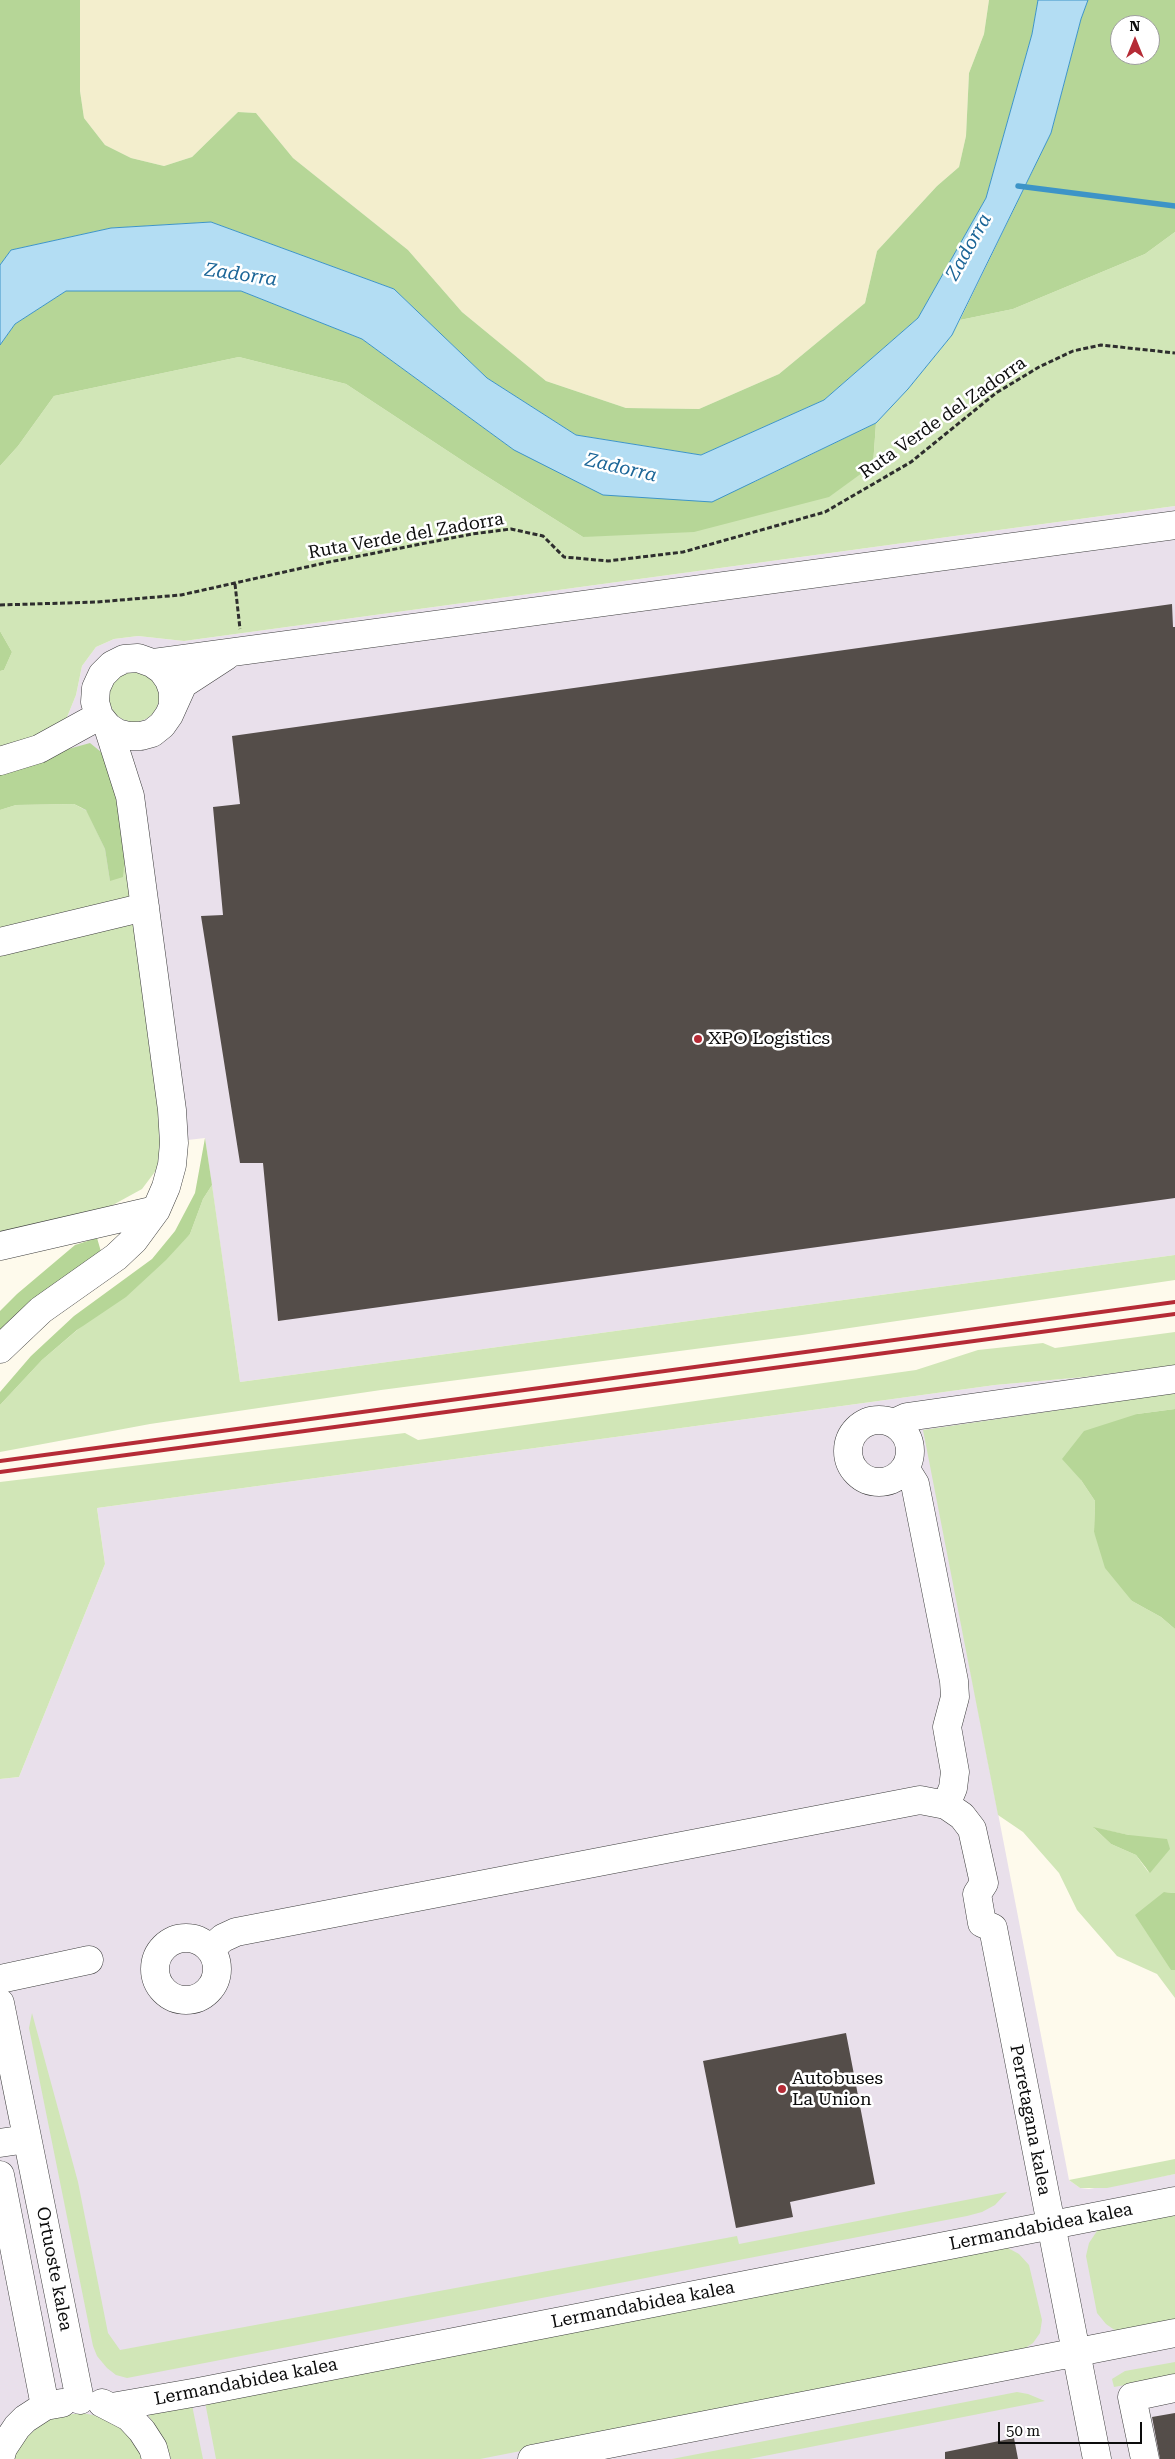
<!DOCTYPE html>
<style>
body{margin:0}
#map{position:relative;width:1175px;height:2459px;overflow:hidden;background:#fefaec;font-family:"Roboto Serif",serif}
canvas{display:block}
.north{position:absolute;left:1110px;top:15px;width:50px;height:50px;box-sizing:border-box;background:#fff;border:1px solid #9e9e9e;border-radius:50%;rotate:0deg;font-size:14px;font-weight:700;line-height:20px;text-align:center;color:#0c0c0c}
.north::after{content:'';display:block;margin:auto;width:18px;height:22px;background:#b52b36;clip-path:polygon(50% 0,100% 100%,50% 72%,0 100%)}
.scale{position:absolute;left:998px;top:2422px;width:144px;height:22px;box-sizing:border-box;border:2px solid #0c0c0c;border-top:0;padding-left:6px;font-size:15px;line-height:18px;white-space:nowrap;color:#0c0c0c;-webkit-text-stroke:4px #fff;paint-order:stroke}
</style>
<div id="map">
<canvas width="1175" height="2459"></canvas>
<div class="north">N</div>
<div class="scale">50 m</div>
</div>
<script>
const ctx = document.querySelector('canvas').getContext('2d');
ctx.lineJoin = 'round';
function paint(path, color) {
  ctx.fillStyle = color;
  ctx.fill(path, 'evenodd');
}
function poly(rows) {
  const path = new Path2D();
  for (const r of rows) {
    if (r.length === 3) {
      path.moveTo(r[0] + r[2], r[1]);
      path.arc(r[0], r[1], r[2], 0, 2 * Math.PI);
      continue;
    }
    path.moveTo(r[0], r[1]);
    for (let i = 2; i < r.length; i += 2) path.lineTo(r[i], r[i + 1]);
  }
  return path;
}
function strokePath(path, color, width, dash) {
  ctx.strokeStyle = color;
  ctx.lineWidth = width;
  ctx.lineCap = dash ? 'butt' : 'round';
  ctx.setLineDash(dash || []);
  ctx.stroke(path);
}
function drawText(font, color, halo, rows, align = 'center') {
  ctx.font = font + ' "Roboto Serif",serif';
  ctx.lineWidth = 5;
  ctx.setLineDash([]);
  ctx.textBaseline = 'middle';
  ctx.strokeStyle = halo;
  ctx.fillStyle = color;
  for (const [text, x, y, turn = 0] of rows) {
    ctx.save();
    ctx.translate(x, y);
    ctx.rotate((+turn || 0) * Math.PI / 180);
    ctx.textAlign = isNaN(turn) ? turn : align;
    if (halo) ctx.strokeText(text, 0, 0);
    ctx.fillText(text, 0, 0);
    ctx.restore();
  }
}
paint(poly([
 [1175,506,1175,1255,240,1382,205,1138,162,1143,63,727,76,695,82,666,96,647,114,639,138,636,184,641],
 [1175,1365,1175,1393,924,1431,1069,2180,1080,2188,1089,2189,1175,2174,1175,2459,0,2459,0,1779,19,1777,105,1564,97,1508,995,1385,1084,1377]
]), '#e9e0eb');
paint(poly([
 [80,0,989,0,984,34,969,73,966,136,959,167,937,186,877,251,865,303,779,374,699,409,626,408,546,381,462,312,408,250,293,158,256,113,238,112,192,157,164,166,131,158,105,145,84,118,80,91]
]), '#f3eecd');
paint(poly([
 [1175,232,1175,506,184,641,138,636,114,639,96,647,82,666,76,695,63,727,0,752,0,671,4,670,12,652,0,631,0,466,18,446,54,396,239,357,346,384,472,467,583,537,873,465,876,423,908,389,952,335,960,320,1013,309,1145,254],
 [134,697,25],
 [74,804,87,811,105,849,110,881,125,856,154,1042,162,1143,157,1169,142,1189,111,1206,0,1235,0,810,16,805],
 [212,1185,240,1382,1175,1255,1175,1280,802,1335,381,1390,150,1424,0,1452,0,1405,42,1360,190,1234,203,1199],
 [1175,1332,1175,1365,1084,1377,995,1385,97,1508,105,1564,19,1777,0,1779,0,1482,405,1433,418,1440,916,1370,978,1350,1043,1343,1055,1348],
 [1175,1393,1175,1409,1137,1414,1081,1480,1095,1501,1094,1532,1132,1601,1161,1617,1175,1629,1175,1893,1164,1892,1171,1970,1175,1970,1175,1998,1157,1974,1117,1956,1077,1910,1059,1873,1023,1832,998,1815,923,1430],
 [1094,1828,1129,1835,1149,1873,1136,1855,1111,1844],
 [32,2013,78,2182,108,2333,120,2350,737,2236,739,2244,1007,2192,995,2205,982,2212,967,2216,127,2378,116,2375,107,2368,97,2356,93,2346,29,2028],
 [1175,2159,1175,2174,1107,2188,1080,2188,1069,2180],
 [1175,2212,1175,2324,1116,2331,1106,2324,1097,2313,1086,2256,1089,2243,1097,2231,1114,2224],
 [995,2247,1008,2248,1019,2254,1029,2265,1042,2320,1040,2333,1033,2343,1016,2354,480,2459,216,2459,205,2402],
 [1175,2362,1175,2376,1114,2387,1112,2379,1125,2371],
 [1017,2392,1028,2394,1045,2401,749,2459,672,2459],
 [192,2405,203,2459,171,2459,163,2438,147,2413],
 [83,2413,101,2417,118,2425,132,2438,144,2459,14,2459,19,2447,31,2433,46,2421,64,2415]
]), '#d1e6b7');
paint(poly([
 [0,0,80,0,80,91,84,118,105,145,131,158,164,166,192,157,238,112,256,113,293,158,408,250,462,312,546,381,626,408,699,409,779,374,865,303,877,251,937,186,959,167,966,136,969,73,984,34,989,0,1038,0,1032,34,986,198,918,318,824,400,701,455,576,435,487,378,394,289,211,222,111,228,11,250,0,265],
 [1088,0,1175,0,1175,232,1145,254,1013,309,960,320,1051,133,1081,19],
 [1120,25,1150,25,1150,55,1120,55],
 [66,291,241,291,362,339,514,450,754,482,876,423,873,465,829,497,694,532,583,537,472,467,346,384,239,357,54,396,18,446,0,466,0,345,15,324],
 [0,631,12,652,4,670,0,671],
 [90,743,117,765,125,856,123,877,110,881,105,849,86,810,74,804,16,805,0,810,0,768],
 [205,1138,212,1185,203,1199,190,1234,166,1260,126,1297,77,1330,42,1360,0,1405,0,1392,31,1356,74,1316,152,1259,175,1231,195,1193],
 [97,1238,102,1255,0,1333,0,1311,17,1294,75,1245],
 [1175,1409,1175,1629,1161,1617,1132,1601,1105,1568,1094,1532,1095,1501,1081,1480,1062,1459,1084,1431,1137,1414],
 [1093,1827,1129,1835,1167,1839,1170,1849,1150,1873,1136,1855,1111,1844],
 [1164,1892,1175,1893,1175,1970,1171,1970,1135,1915]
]), '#b6d697');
const water = poly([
 [1038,0,1088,0,1081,19,1051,133,952,335,908,389,876,423,712,502,603,495,514,450,362,339,241,291,66,291,15,324,0,345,0,265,11,250,111,228,211,222,394,289,487,378,576,435,701,455,824,400,918,318,986,198,1032,34,1038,0]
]);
paint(water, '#b3ddf3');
strokePath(water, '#3d94c7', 1);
strokePath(poly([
 [1018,186,1175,206]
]), '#3d94c7', 5.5);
paint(poly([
 [1172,604,1173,627,1175,627,1175,1198,278,1321,263,1163,240,1163,201,916,223,915,213,807,240,804,232,736],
 [846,2033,875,2184,790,2202,793,2217,736,2228,703,2061],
 [1175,2413,1175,2459,1160,2459,1152,2417],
 [1014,2438,1018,2459,945,2459,945,2452]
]), '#544d49');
const minor = poly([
 [152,663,1175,525],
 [173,703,173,691,169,680,162,670,152,663,138,658,124,659,112,665,102,675,96,688,95,702,99,716,108,727,117,733,129,736,141,736,152,733,162,725,169,715,183,684,226,656],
 [0,761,39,749,99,716],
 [0,942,145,907],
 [0,1246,156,1210],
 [0,1349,41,1310,116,1257,134,1240,156,1210,166,1187,172,1165,174,1143,172,1110,130,796,108,727],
 [879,1451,31],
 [894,1423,907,1417,1175,1379],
 [905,1468,915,1484,954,1681,955,1697,947,1727,955,1772,953,1788,946,1805],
 [993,1928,1097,2459],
 [186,1969,31],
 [210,1949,223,1938,236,1932,920,1800,946,1805,962,1816,972,1829,984,1883,977,1894,982,1923,993,1928],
 [0,1979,89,1960],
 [0,2003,80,2400],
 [0,2143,27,2139],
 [0,2175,45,2406],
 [102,2403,129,2417,142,2431,153,2448,156,2459],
 [112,2407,198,2392,1175,2201],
 [0,2459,3,2448,17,2427,25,2419,45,2406,62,2403],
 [532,2459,1175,2333],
 [1145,2459,1132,2397,1175,2388]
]);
strokePath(minor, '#3f3f3f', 29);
strokePath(poly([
 [235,584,240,629],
 [0,605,97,602,181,595,329,562,472,534,511,529,543,536,564,557,608,561,683,552,825,512,911,462,996,393,1039,367,1073,351,1101,345,1175,353]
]), '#2e2e2e', 3, [5, 2.5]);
strokePath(minor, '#fff', 28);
strokePath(poly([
 [0,1461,1175,1302],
 [0,1472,1175,1314]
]), '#b52b36', 4);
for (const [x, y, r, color] of [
 [698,1039,5,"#b52b36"],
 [782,2089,5,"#b52b36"]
]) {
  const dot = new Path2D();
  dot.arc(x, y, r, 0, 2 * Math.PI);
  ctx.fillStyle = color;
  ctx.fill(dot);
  strokePath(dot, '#fff', 2);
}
drawText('18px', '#0c0c0c', '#fff', [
 ["Ruta Verde del Zadorra",943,418,-35],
 ["Ruta Verde del Zadorra",406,536,-10],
 ["Perretagana kalea",1030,2120,79],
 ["Lermandabidea kalea",1041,2227,-11],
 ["Ortuoste kalea",54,2269,79],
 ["Lermandabidea kalea",643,2305,-11],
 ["Lermandabidea kalea",246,2382,-11]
]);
drawText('18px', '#0c0c0c', '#fff', [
 ["XPO Logistics",708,1039],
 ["Autobuses",792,2079],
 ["La Union",792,2100]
], 'left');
drawText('italic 19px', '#1b6597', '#fff', [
 ["Zadorra",969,247,-61],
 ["Zadorra",241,275,8],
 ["Zadorra",621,468,13]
]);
</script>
